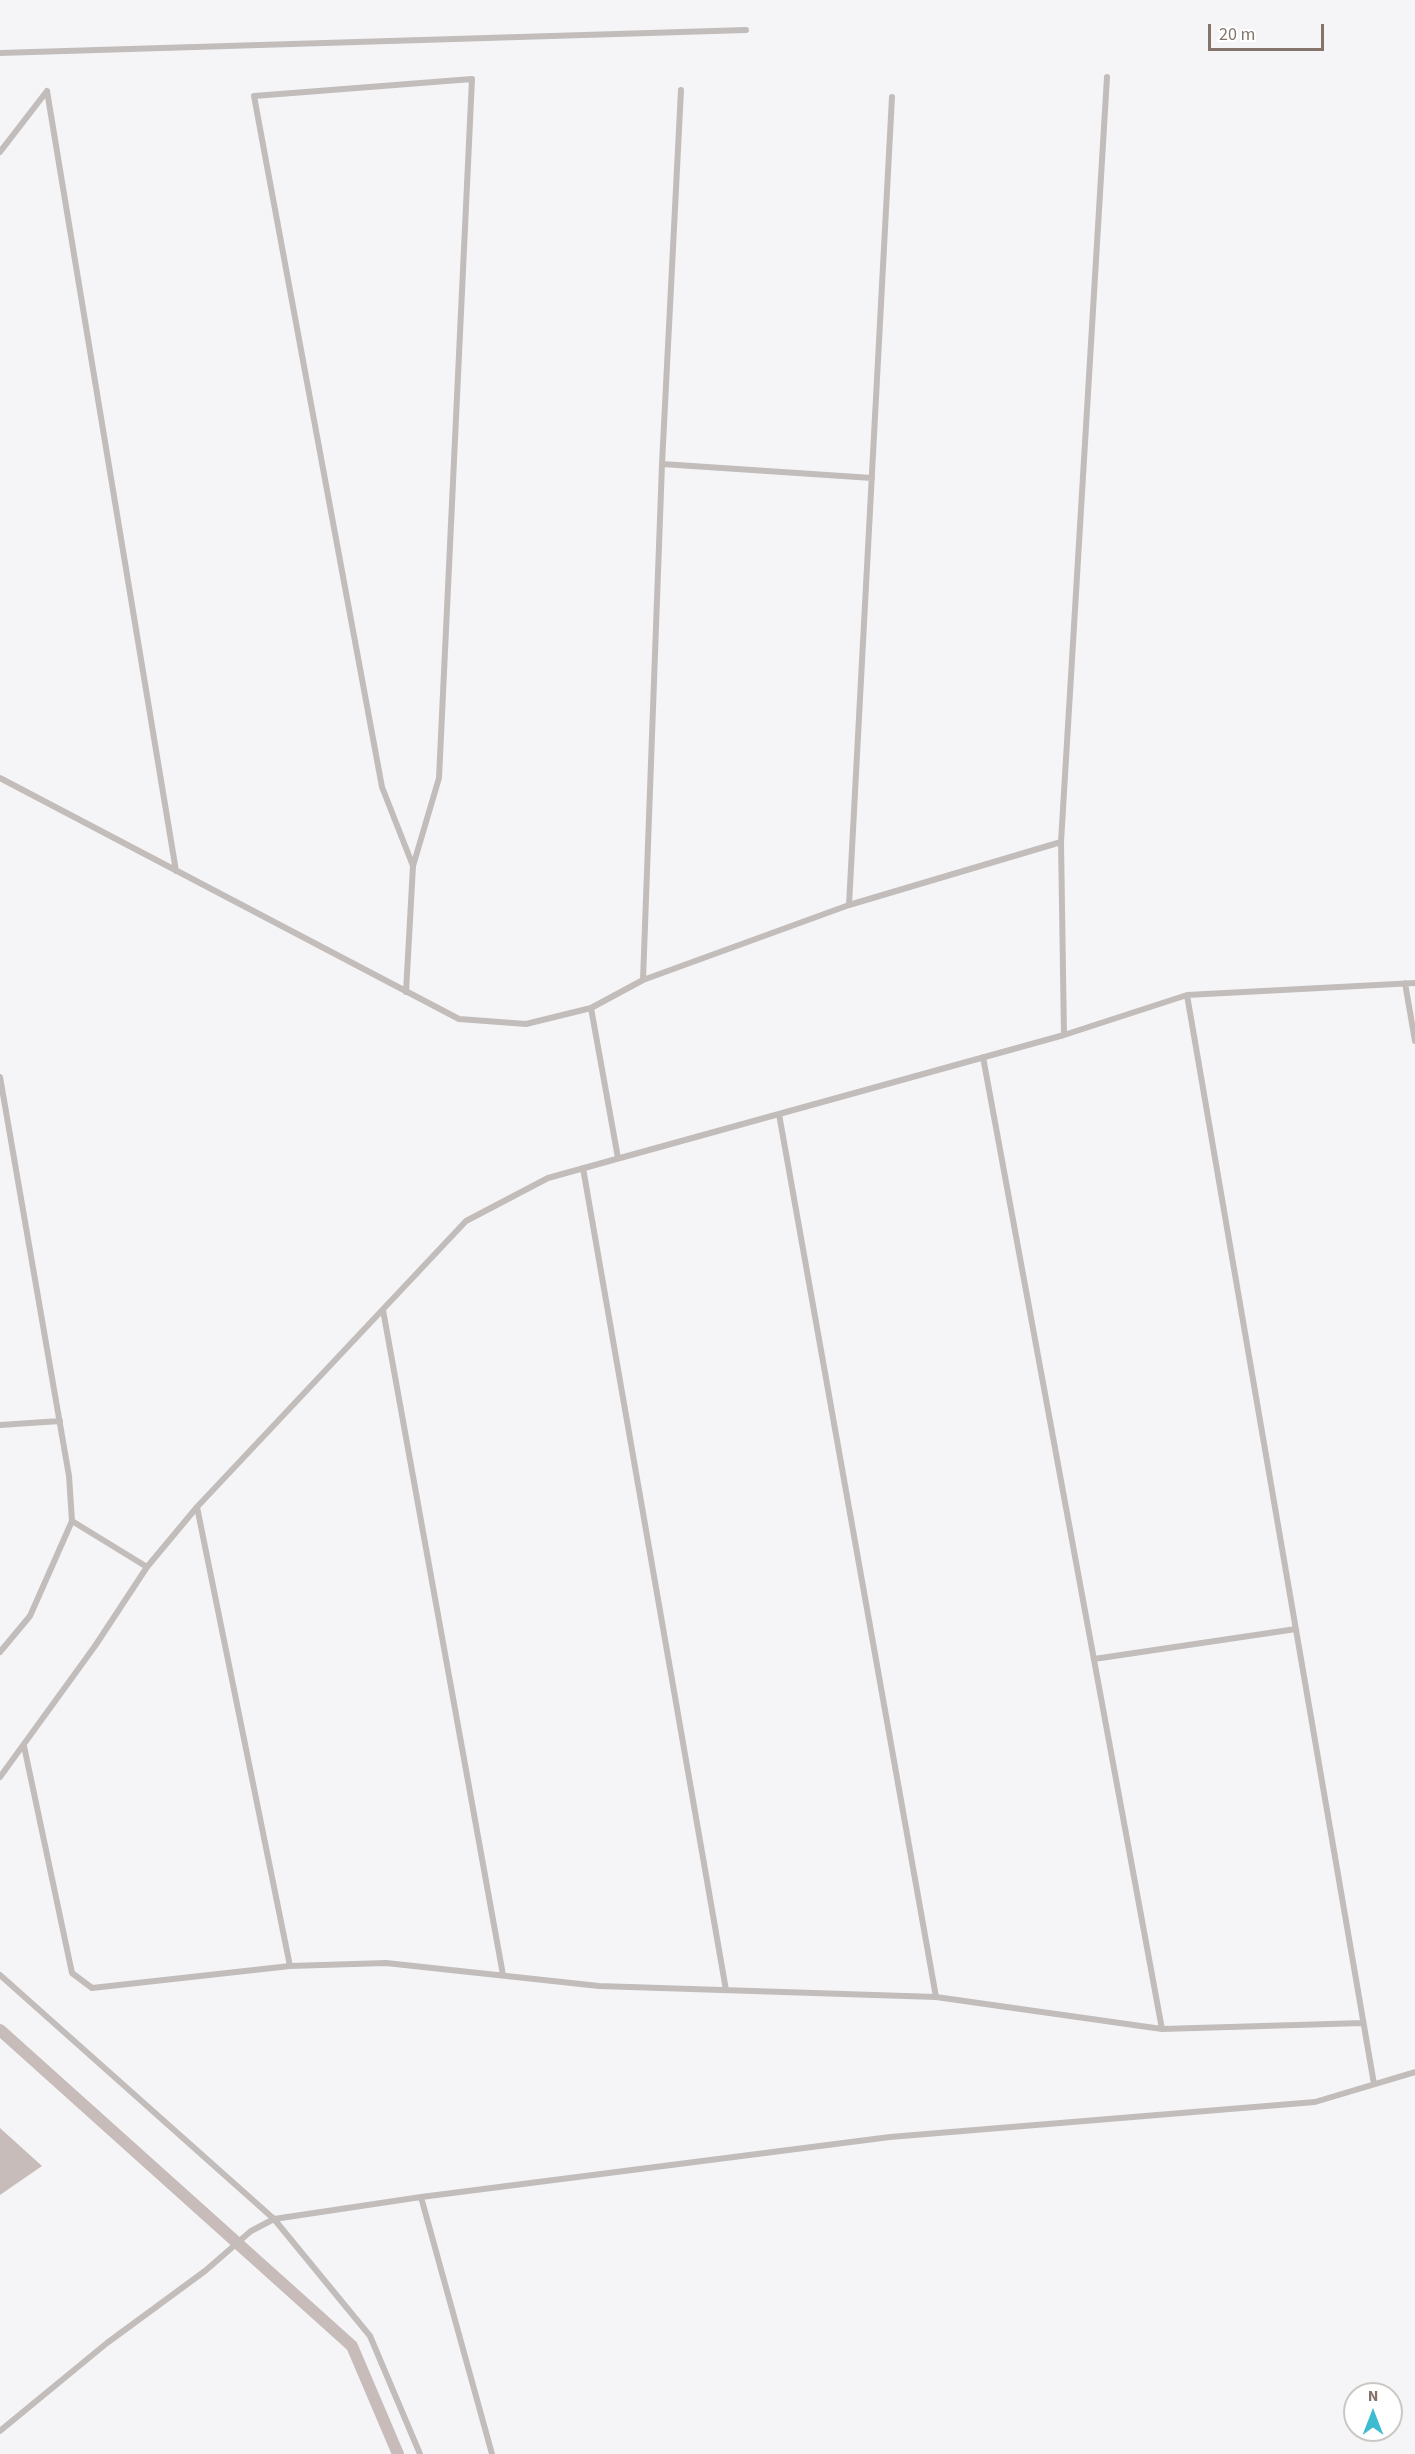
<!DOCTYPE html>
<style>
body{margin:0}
#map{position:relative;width:1415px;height:2454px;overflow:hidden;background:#f5f5f8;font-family:"Source Sans 3",sans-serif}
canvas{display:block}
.north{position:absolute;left:1343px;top:2382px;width:60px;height:60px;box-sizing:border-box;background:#fff;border:2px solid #cdc7c3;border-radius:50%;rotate:0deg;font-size:16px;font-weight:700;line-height:24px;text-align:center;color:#83736a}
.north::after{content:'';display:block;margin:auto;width:21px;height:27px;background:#3dbbd0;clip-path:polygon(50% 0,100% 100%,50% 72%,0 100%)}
.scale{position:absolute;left:1208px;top:24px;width:116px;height:27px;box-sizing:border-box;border:3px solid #83736a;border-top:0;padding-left:8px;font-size:18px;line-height:21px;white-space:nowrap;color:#83736a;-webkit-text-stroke:4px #fff;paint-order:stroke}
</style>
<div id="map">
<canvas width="1415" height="2454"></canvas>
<div class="north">N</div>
<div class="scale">20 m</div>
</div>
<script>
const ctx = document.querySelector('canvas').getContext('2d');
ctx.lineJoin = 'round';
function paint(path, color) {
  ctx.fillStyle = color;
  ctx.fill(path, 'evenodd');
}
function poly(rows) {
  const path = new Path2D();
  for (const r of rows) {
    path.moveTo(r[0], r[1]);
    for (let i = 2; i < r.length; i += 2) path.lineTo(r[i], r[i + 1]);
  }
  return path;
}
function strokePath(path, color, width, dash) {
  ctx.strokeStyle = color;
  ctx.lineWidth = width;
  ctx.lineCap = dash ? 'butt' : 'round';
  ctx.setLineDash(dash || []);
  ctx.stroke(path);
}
paint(poly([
 [0,2128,42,2166,0,2195]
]), '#c7bcb9');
strokePath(poly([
 [0,2030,352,2346,398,2454]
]), '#c7bcb9', 12);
strokePath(poly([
 [0,53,746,30],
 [47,91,176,871],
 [0,152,47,91],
 [662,464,872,478],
 [0,778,459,1019,526,1024,591,1008,643,980,849,905,1061,842],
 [849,905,892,97],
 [643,980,662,464,681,90],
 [1405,983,1415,1041],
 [406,992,413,866,439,778,472,79,254,96,382,787,413,866],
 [1187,995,1374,2084],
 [591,1008,618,1158],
 [1064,1035,1061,842,1107,77],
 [983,1057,1162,2029],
 [0,1077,69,1476,72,1521,30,1616,0,1652],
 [779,1114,936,1997],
 [583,1168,726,1990],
 [383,1310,503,1975],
 [0,1425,60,1421],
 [197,1507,290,1966],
 [72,1521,147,1567],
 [1094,1659,1296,1629],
 [24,1746,72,1973,92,1988,290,1966,386,1963,599,1986,936,1997,1162,2029,1363,2023],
 [0,1777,95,1646,147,1567,197,1507,466,1221,548,1178,1064,1035,1187,995,1415,983],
 [0,1975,274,2219,370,2336,420,2454],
 [421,2197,492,2454],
 [0,2431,107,2343,205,2271,251,2231,274,2219,421,2197,890,2137,1315,2102,1415,2072]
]), '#c2bdba', 6);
</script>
